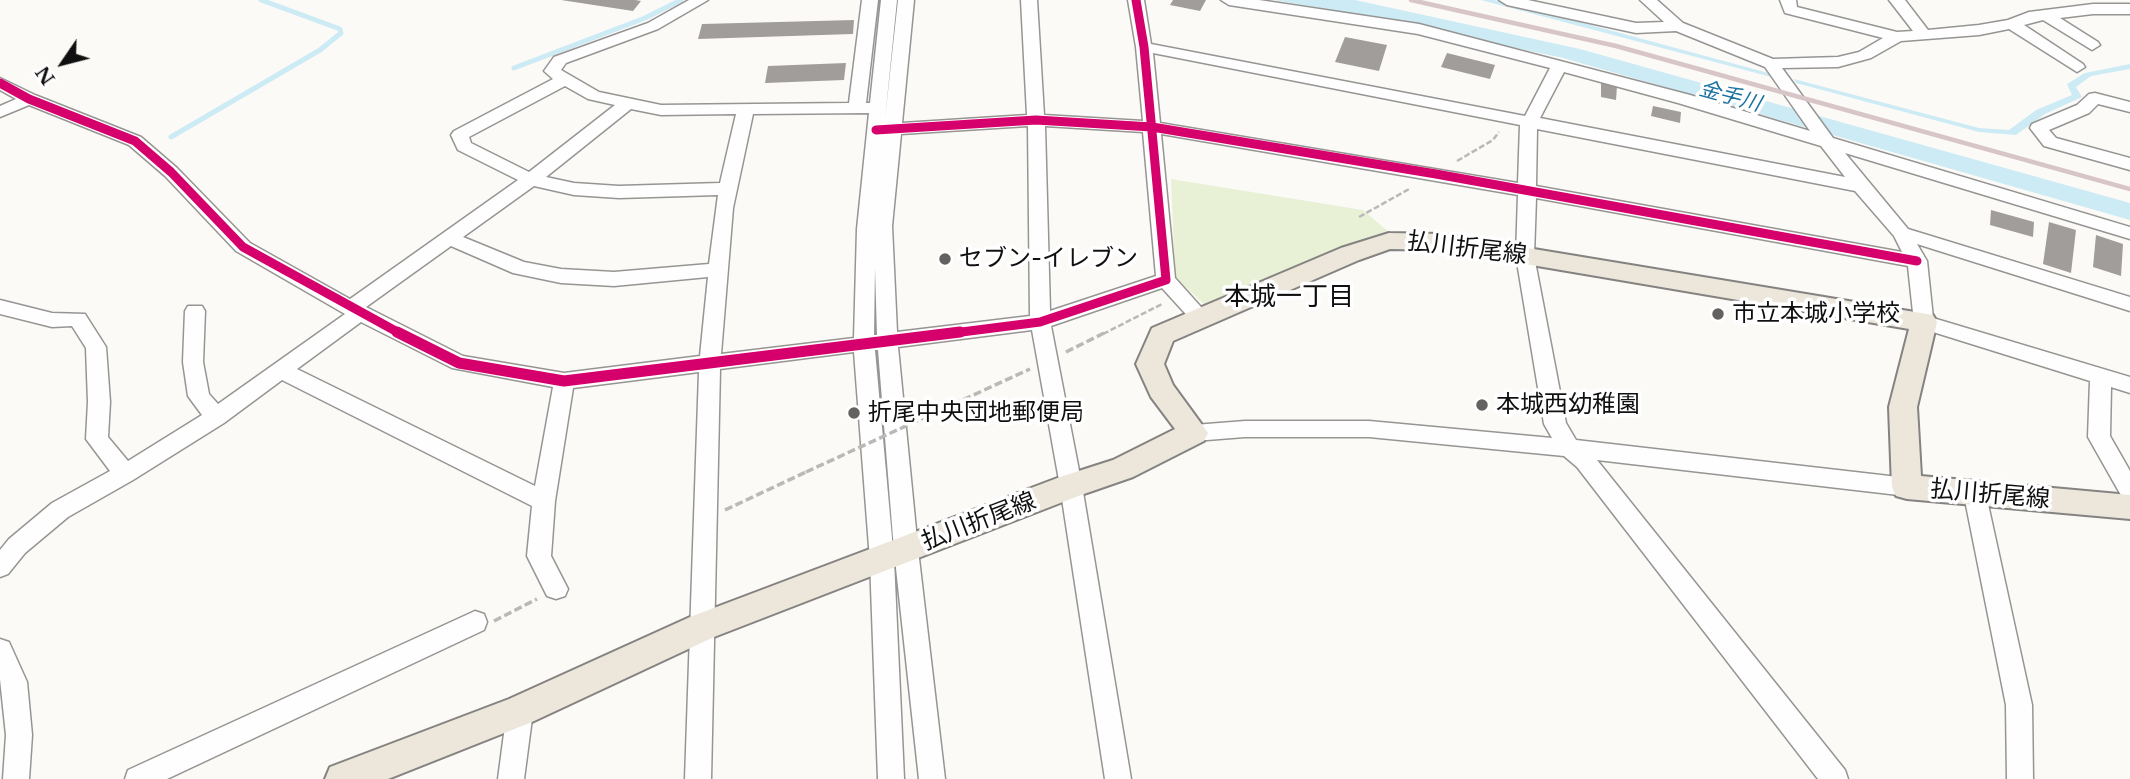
<!DOCTYPE html>
<meta charset="utf-8">
<style>
body{margin:0}
#map{position:relative;width:2130px;height:779px;overflow:hidden;background:#fcfaf6;font-family:"Libre Baskerville",serif}
canvas{display:block}
.north{position:absolute;left:28px;top:28px;width:70px;height:70px;-webkit-text-stroke:5px #fff;paint-order:stroke;rotate:235deg;font-size:19px;font-weight:700;line-height:28px;text-align:center;color:#101010}
.north::after{content:'';display:block;margin:auto;width:24px;height:32px;background:#101010;clip-path:polygon(50% 0,100% 100%,50% 72%,0 100%)}
</style>
<div id="map">
<canvas width="2130" height="779"></canvas>
<div class="north">N</div>
</div>
<script>
const ctx = document.querySelector('canvas').getContext('2d');
ctx.lineJoin = 'round';
function paint(path, color) {
  ctx.fillStyle = color;
  ctx.fill(path, 'evenodd');
}
function poly(rows) {
  const path = new Path2D();
  for (const r of rows) {
    path.moveTo(r[0], r[1]);
    for (let i = 2; i < r.length; i += 2) path.lineTo(r[i], r[i + 1]);
  }
  return path;
}
function strokePath(path, color, width, dash) {
  ctx.strokeStyle = color;
  ctx.lineWidth = width;
  ctx.lineCap = dash ? 'butt' : 'round';
  ctx.setLineDash(dash || []);
  ctx.stroke(path);
}
function drawText(font, color, halo, rows, align = 'center') {
  ctx.font = font + ' "Libre Baskerville","Noto Sans JP",serif';
  ctx.lineWidth = 7;
  ctx.setLineDash([]);
  ctx.textBaseline = 'middle';
  ctx.strokeStyle = halo;
  ctx.fillStyle = color;
  for (const [text, x, y, turn = 0] of rows) {
    ctx.save();
    ctx.translate(x, y);
    ctx.rotate((+turn || 0) * Math.PI / 180);
    ctx.textAlign = isNaN(turn) ? turn : align;
    if (halo) ctx.strokeText(text, 0, 0);
    ctx.fillText(text, 0, 0);
    ctx.restore();
  }
}
paint(poly([
 [1171,179,1363,210,1390,233,1206,306,1175,277]
]), '#e8f1d6');
paint(poly([
 [1274,0,1355,0,1580,49,2130,203,2130,220,1563,58,1370,17],
 [1481,0,1494,0,1528,8,1772,74,1775,78],
 [2130,64,2130,69,2091,76,2076,87,2082,97,2045,114,2016,135,1979,132,1796,83,1794,79,1979,128,2009,130,2036,110,2072,95,2067,84,2085,73]
]), '#ccebf5');
strokePath(poly([
 [514,68,645,18,681,0],
 [171,137,320,50,341,33,340,29,261,0]
]), '#ccebf5', 5);
paint(poly([
 [561,0,635,0,641,1,633,11],
 [1173,0,1206,0,1200,11,1170,5],
 [854,20,853,34,698,39,702,24],
 [1345,37,1387,45,1379,71,1335,62],
 [1447,53,1495,65,1490,79,1441,67],
 [846,63,844,80,765,83,768,66],
 [1601,83,1617,86,1616,100,1601,97],
 [1653,106,1681,112,1680,123,1651,116],
 [1991,210,2034,222,2033,237,1990,225],
 [2049,222,2076,230,2071,273,2043,264],
 [2096,235,2123,244,2121,276,2093,267]
]), '#a09d9b');
const minor = poly([
 [689,0,708,0,658,29,566,63,561,70,599,92,661,105,849,103,862,0,878,0,866,103,870,103,881,0,897,0,885,119,898,0,914,0,902,123,1027,115,1021,0,1037,0,1044,115,1143,121,1136,47,1128,0,1144,0,1151,44,1525,116,1550,68,1418,34,1229,5,1221,0,1259,0,1419,24,1690,95,1810,131,1765,67,1676,31,1636,33,1507,5,1499,0,1528,0,1636,23,1664,22,1640,0,1657,0,1683,23,1773,59,1838,57,1859,52,1883,38,1785,13,1780,0,1796,0,1797,7,1897,32,1913,31,1889,0,1905,0,1928,30,1979,25,2008,20,2029,12,2093,4,2130,4,2130,14,2093,14,2060,18,2098,42,2100,45,2092,50,2043,20,2024,25,2083,64,2085,67,2077,72,2009,29,1979,35,1901,41,1871,58,1838,67,1782,68,1833,138,2130,227,2130,239,1845,153,1908,229,2130,297,2130,311,1917,244,1927,261,1933,318,2130,377,2130,393,2111,387,2110,436,2130,471,2130,500,2122,497,2088,437,2090,381,1917,327,1914,322,1908,266,1536,198,1534,256,1566,423,1576,440,1907,478,1915,481,1918,487,1915,493,1907,496,1597,460,1845,770,1848,779,1818,779,1577,467,1564,456,1369,437,1245,437,1194,441,1186,439,1183,433,1186,427,1194,425,1245,421,1369,421,1552,438,1544,424,1516,256,1518,195,1161,134,1175,278,1210,317,1207,322,1200,324,1193,322,1162,288,1051,326,1082,486,1131,779,1105,779,1060,486,1032,330,898,347,918,550,945,779,919,779,894,550,878,350,875,350,894,560,904,779,878,779,870,560,854,352,720,369,711,779,685,779,699,372,573,388,555,501,551,556,568,589,565,596,556,599,547,596,527,556,532,506,282,380,224,423,133,480,68,517,25,553,8,574,0,577,0,550,9,539,52,503,110,471,86,439,88,402,86,348,72,326,52,327,0,314,0,300,52,313,85,314,106,347,110,402,108,437,128,461,202,415,188,396,183,362,185,311,188,306,202,306,205,311,203,362,209,394,218,404,345,314,236,251,165,176,129,145,29,105,0,117,0,106,16,99,0,90,0,78,35,95,141,137,177,168,250,243,350,299,518,180,458,150,451,135,454,131,553,79,544,71,554,57,648,23,689,0],
 [1153,53,1520,125,1518,183,1160,123,1153,53],
 [1564,72,1678,103,1821,146,1845,177,1540,118,1564,72],
 [565,86,588,99,615,105,529,172,471,143,469,137,565,86],
 [631,109,661,115,736,114,720,183,619,186,574,183,546,177,631,109],
 [869,113,857,229,854,338,721,354,733,208,753,114,869,113],
 [1028,126,1030,316,897,332,892,226,901,134,1028,126],
 [1045,126,1143,132,1156,276,1050,311,1045,126],
 [1537,129,1855,191,1894,236,1902,252,1536,186,1537,129],
 [534,186,574,195,619,198,718,195,709,264,614,272,561,269,524,262,463,237,534,186],
 [451,246,513,273,561,283,614,286,708,277,700,356,564,373,463,356,366,307,451,246],
 [875,268,877,335,874,335,875,268],
 [361,322,452,368,553,387,535,486,297,369,361,322],
 [2095,93,2130,102,2130,112,2098,104,2089,113,2049,130,2056,138,2130,158,2130,170,2044,146,2030,128,2032,124,2077,105,2089,94,2095,93],
 [1975,486,1983,488,1986,495,2032,705,2033,779,2007,779,2006,705,1964,495,1967,488,1975,486],
 [475,611,484,614,487,622,484,630,167,779,125,779,128,770,475,611],
 [0,639,9,642,27,682,32,735,29,779,3,779,6,735,0,679,0,639],
 [520,699,529,702,533,711,524,779,498,779,507,711,511,702,520,699]
]);
const major = poly([
 [1389,233,1443,234,1933,315,1937,322,1917,407,1921,476,2130,495,2130,519,1907,499,1896,496,1892,487,1889,407,1909,329,1443,250,1390,249,1359,260,1173,341,1164,364,1173,385,1208,433,1204,441,1133,477,1081,495,714,637,532,722,388,779,325,779,330,767,509,699,690,617,1060,477,1113,460,1175,429,1151,397,1136,364,1152,328,1341,248,1389,233]
]);
strokePath(minor, '#969594', 3);
strokePath(major, '#848381', 4);
strokePath(poly([
 [1457,161,1493,140,1499,132],
 [1359,217,1411,188],
 [1103,334,1162,304]
]), '#b9b9b8', 2.5, [6, 2.5]);
strokePath(poly([
 [1066,352,1106,332],
 [932,414,1030,369],
 [725,510,806,472],
 [494,621,537,599]
]), '#b9b9b8', 3.5, [8, 3.5]);
paint(minor, '#fffefe');
paint(major, '#ece6db');
strokePath(poly([
 [1411,0,1616,46,2130,189]
]), '#d8c5c8', 4.5);
strokePath(poly([
 [806,472,932,414]
]), '#b9b9b8', 3.5, [8, 3.5]);
strokePath(poly([
 [0,83,29,99,135,141,171,172,243,247,401,334],
 [876,130,1036,120,1152,127,1436,174,1917,261],
 [946,334,1040,322,1166,280,1144,47,1136,0]
]), '#d6006c', 9);
strokePath(poly([
 [397,332,459,363,564,381,960,332]
]), '#d6006c', 11);
for (const [x, y, r, color] of [
 [945,259,7,"#636260"],
 [1718,314,7,"#636260"],
 [1482,405,7,"#636260"],
 [854,413,7,"#636260"]
]) {
  const dot = new Path2D();
  dot.arc(x, y, r, 0, 2 * Math.PI);
  ctx.fillStyle = color;
  ctx.fill(dot);
  strokePath(dot, '#fff', 2.5);
}
drawText('italic 21px', '#1a72a0', '#fff', [
 ["金手川",1730,97,15]
]);
drawText('24px', '#101010', '#fff', [
 ["払川折尾線",1467,249,7],
 ["払川折尾線",1990,495,5],
 ["払川折尾線",979,522,-21]
]);
drawText('24px', '#101010', '#fff', [
 ["セブン-イレブン",959,259],
 ["市立本城小学校",1732,314],
 ["本城西幼稚園",1496,405],
 ["折尾中央団地郵便局",868,413]
], 'left');
drawText('26px', '#101010', '#fff', [
 ["本城一丁目",1289,298]
]);
</script>
